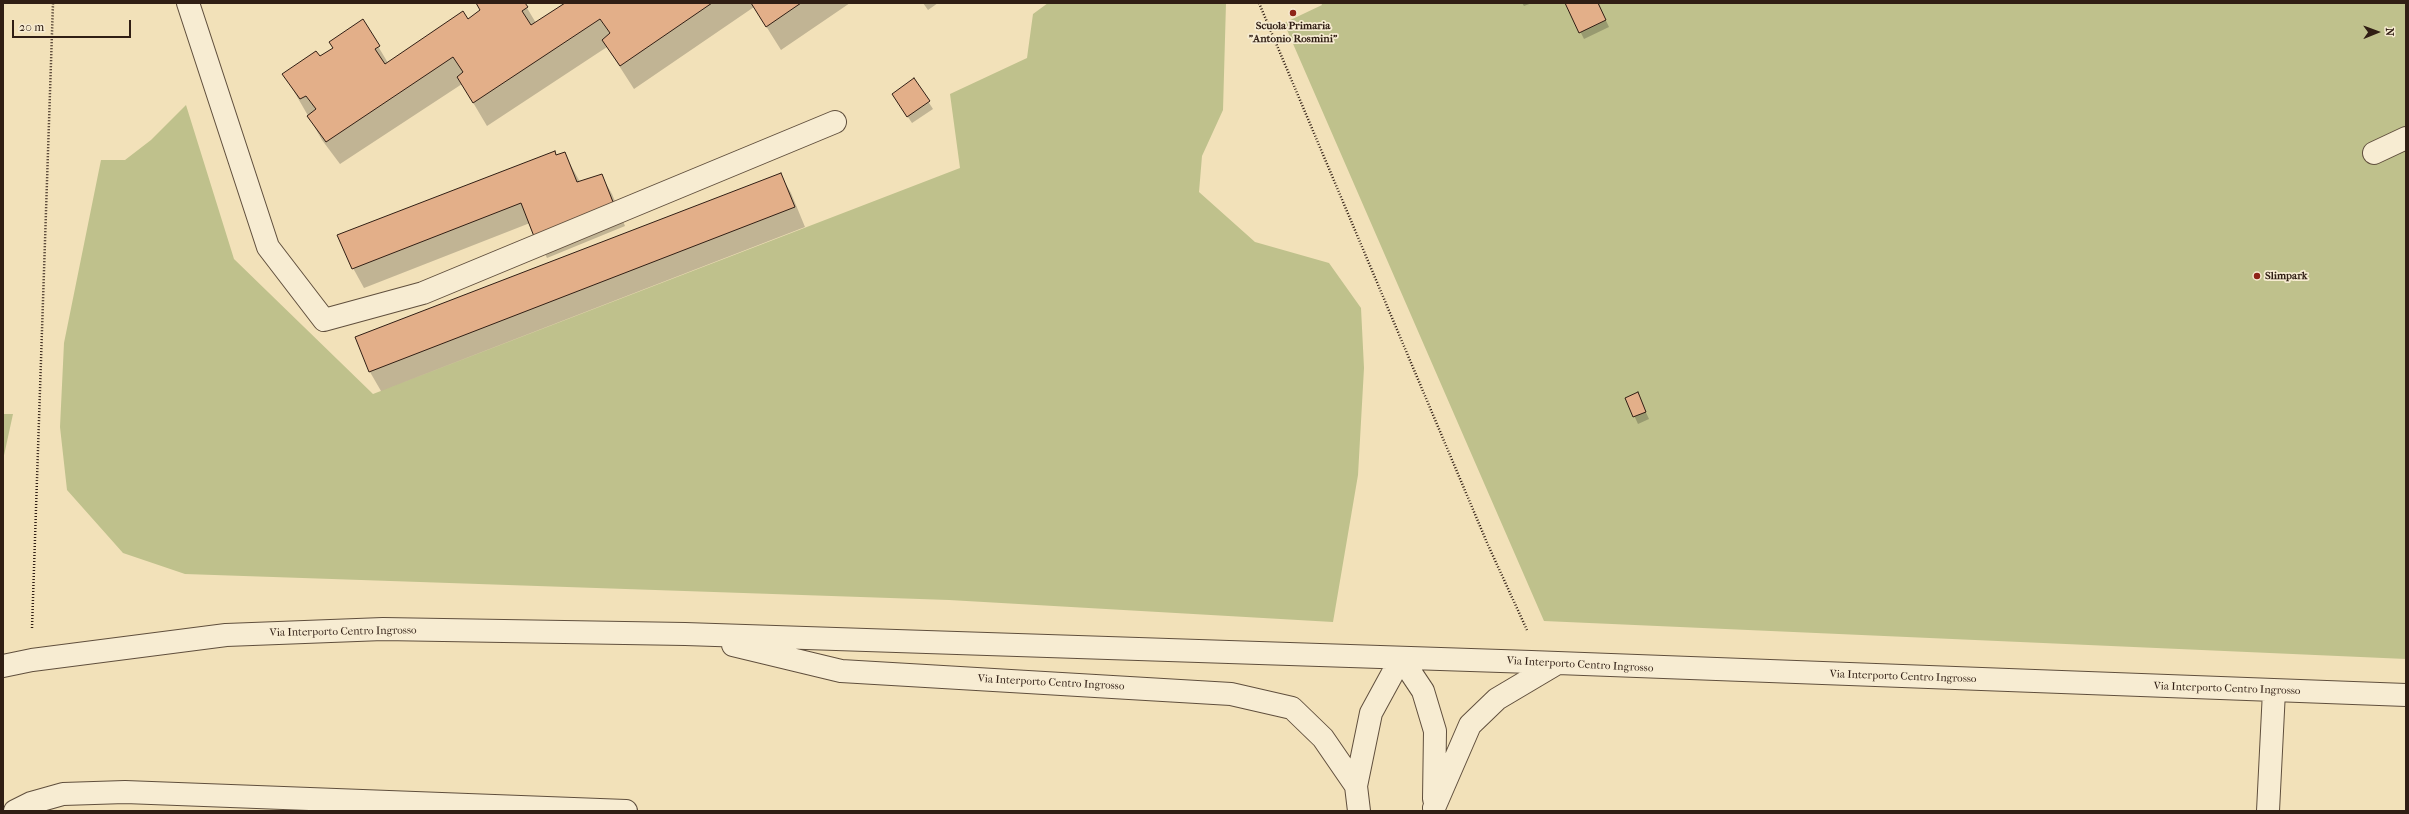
<!DOCTYPE html>
<style>
body{margin:0}
#map{position:relative;width:2409px;height:814px;overflow:hidden;background:#f2e1b9;font-family:"IM FELL French Canon",serif}
canvas{display:block}
.frame{position:absolute;inset:0;border:4px solid #301e14;pointer-events:none}
.north{position:absolute;left:2357px;top:12px;width:40px;height:40px;-webkit-text-stroke:3px #f7ecd2;paint-order:stroke;rotate:89deg;font-size:11px;font-weight:700;line-height:16px;text-align:center;color:#301e14}
.north::after{content:'';display:block;margin:auto;width:14px;height:18px;background:#301e14;clip-path:polygon(50% 0,100% 100%,50% 72%,0 100%)}
.scale{position:absolute;left:12px;top:20px;width:119px;height:18px;box-sizing:border-box;border:2px solid #301e14;border-top:0;padding-left:5px;font-size:12px;line-height:14px;white-space:nowrap;color:#301e14;-webkit-text-stroke:3px #f7ecd2;paint-order:stroke}
</style>
<div id="map">
<canvas width="2409" height="814"></canvas>
<div class="frame"></div>
<div class="north">N</div>
<div class="scale">20 m</div>
</div>
<script>
const ctx = document.querySelector('canvas').getContext('2d');
ctx.lineJoin = 'round';
function paint(path, color) {
  ctx.fillStyle = color;
  ctx.fill(path, 'evenodd');
}
function poly(rows) {
  const path = new Path2D();
  for (const r of rows) {
    path.moveTo(r[0], r[1]);
    for (let i = 2; i < r.length; i += 2) path.lineTo(r[i], r[i + 1]);
  }
  return path;
}
function strokePath(path, color, width, dash) {
  ctx.strokeStyle = color;
  ctx.lineWidth = width;
  ctx.lineCap = dash ? 'butt' : 'round';
  ctx.setLineDash(dash || []);
  ctx.stroke(path);
}
function drawText(font, color, halo, rows, align = 'center') {
  ctx.font = font + ' "IM FELL French Canon",serif';
  ctx.lineWidth = 3.5;
  ctx.setLineDash([]);
  ctx.textBaseline = 'middle';
  ctx.strokeStyle = halo;
  ctx.fillStyle = color;
  for (const [text, x, y, turn = 0] of rows) {
    ctx.save();
    ctx.translate(x, y);
    ctx.rotate((+turn || 0) * Math.PI / 180);
    ctx.textAlign = isNaN(turn) ? turn : align;
    if (halo) ctx.strokeText(text, 0, 0);
    ctx.fillText(text, 0, 0);
    ctx.restore();
  }
}
paint(poly([
 [1048,3,1226,3,1223,110,1202,156,1199,192,1255,242,1329,263,1361,308,1364,368,1358,475,1333,622,949,600,185,574,123,553,67,490,60,427,64,343,101,160,125,160,151,140,186,105,234,259,373,394,960,168,950,94,1027,58,1033,14],
 [1321,3,2406,3,2406,659,1544,621,1284,23,1322,5],
 [3,414,13,414,3,460]
]), '#bfc18c');
paint(poly([
 [478,3,524,3,536,23,567,3,850,3,781,50,754,7,634,89,607,47,487,126,462,84,340,164,322,140,284,74,334,49,363,21,388,63,467,20,481,10],
 [923,3,938,3,928,10],
 [1522,3,1532,3,1524,6],
 [1566,3,1601,3,1598,4,1609,27,1584,39],
 [914,80,933,109,912,123,897,101],
 [564,153,580,182,601,175,612,194,625,226,547,258,530,223,364,288,353,268],
 [780,174,791,193,805,227,381,391,370,372,356,338],
 [1637,393,1649,419,1638,424,1626,398]
]), '#0003');
const building = poly([
 [476,3,525,3,528,7,522,11,531,25,565,3,712,3,620,66,602,40,610,33,600,19,473,103,457,77,463,72,453,57,326,142,307,116,316,109,306,96,300,99,282,74,316,51,320,56,333,48,329,42,363,19,380,46,375,49,385,64,463,11,468,19,480,10,476,3],
 [751,3,801,3,766,27,751,3],
 [1565,3,1598,3,1606,20,1579,33,1565,3],
 [914,78,930,101,907,117,892,94,914,78],
 [555,151,556,155,565,152,577,182,602,174,615,207,535,239,521,203,352,269,337,235,555,151],
 [781,173,795,207,369,372,355,337,781,173],
 [1638,392,1646,412,1633,417,1625,398,1638,392]
]);
paint(building, '#e3af89');
strokePath(building, '#301e14', 1);
const minor = poly([
 [188,3,268,247,324,320,423,293,835,122],
 [2374,153,2406,138],
 [733,645,841,671,1231,694,1292,708,1323,738,1356,786,1359,811],
 [1401,658,1423,691,1435,731,1434,799],
 [3,666,32,660,226,635,383,629,685,634,1531,662,2406,695],
 [1356,786,1371,713,1401,658],
 [1434,808,1470,725,1497,699,1556,664],
 [15,811,31,803,63,794,125,792,626,811],
 [2268,811,2274,691]
]);
strokePath(minor, '#604f3d', 24);
strokePath(poly([
 [1259,3,1488,545,1527,630],
 [32,628,53,3]
]), '#301e14', 2.5, [1, 2]);
strokePath(minor, '#f7ecd2', 22);
for (const [x, y, r, color] of [
 [1293,13,4,"#8f2418"],
 [2257,276,4,"#8f2418"]
]) {
  const dot = new Path2D();
  dot.arc(x, y, r, 0, 2 * Math.PI);
  ctx.fillStyle = color;
  ctx.fill(dot);
  strokePath(dot, '#f7ecd2', 1.5);
}
drawText('bold 11px', '#301e14', '#f7ecd2', [
 ["Scuola Primaria",1293,26],
 ["\"Antonio Rosmini\"",1293,39],
 ["Slimpark",2265,276,"left"]
]);
drawText('11px', '#301e14', '#f7ecd2', [
 ["Via Interporto Centro Ingrosso",343,632,-1],
 ["Via Interporto Centro Ingrosso",1580,665,3],
 ["Via Interporto Centro Ingrosso",1903,677,2],
 ["Via Interporto Centro Ingrosso",1051,683,3],
 ["Via Interporto Centro Ingrosso",2227,689,2]
]);
</script>
